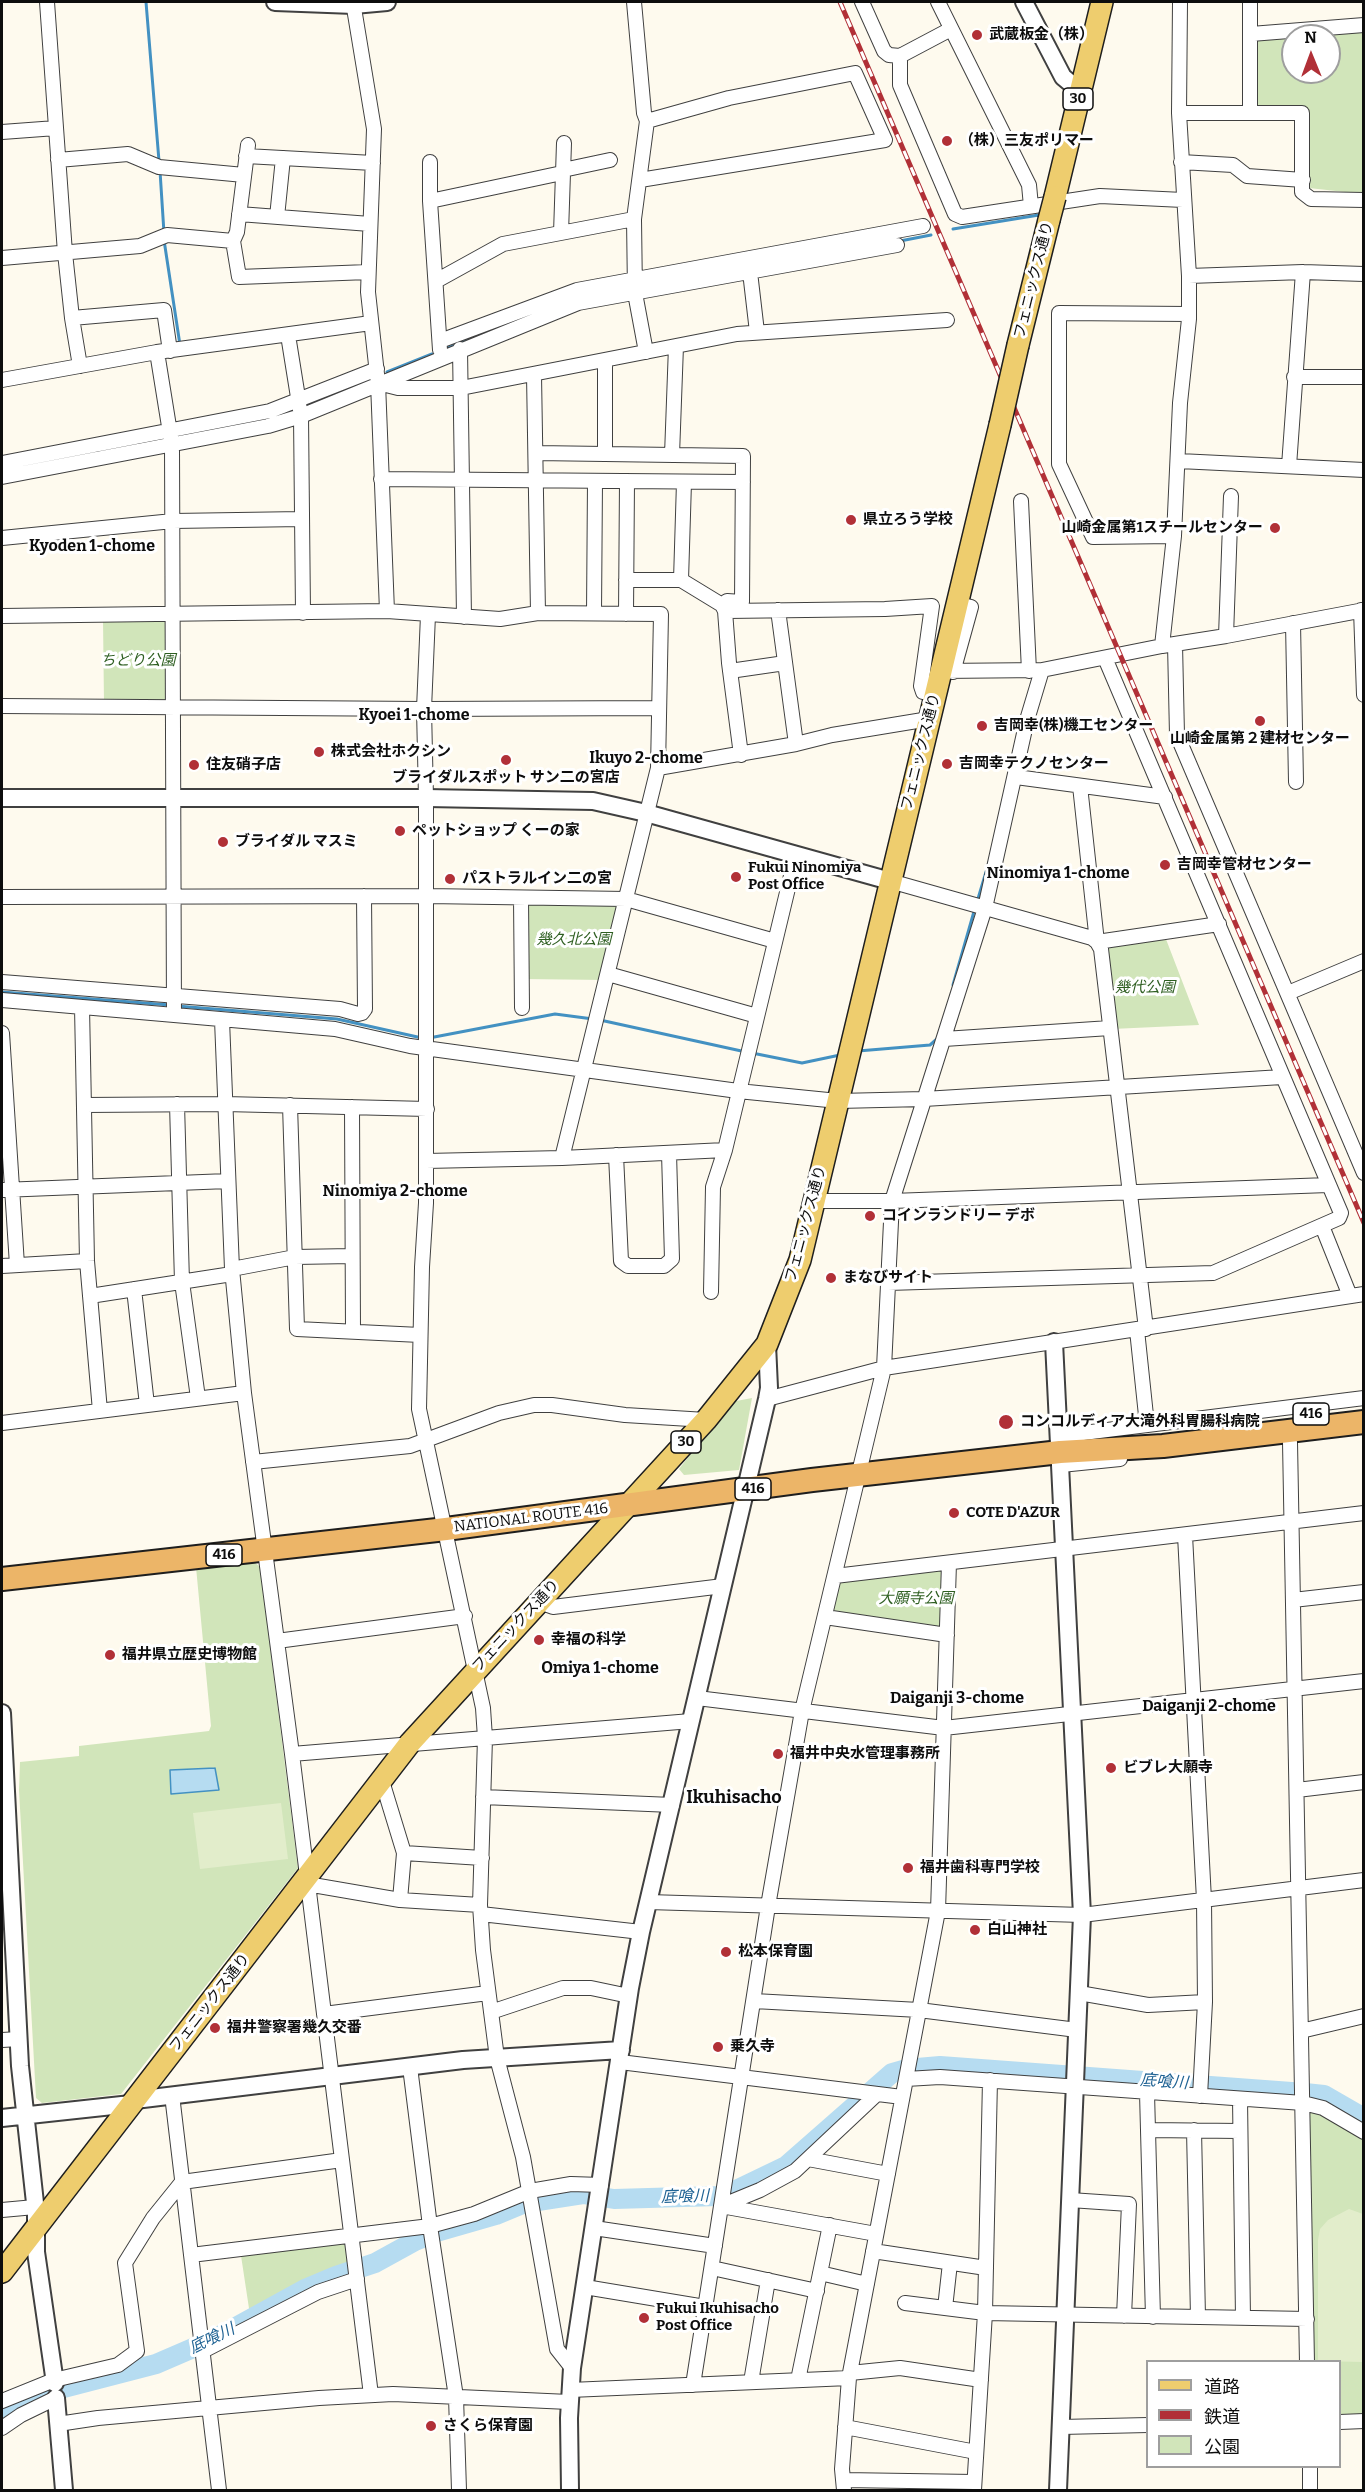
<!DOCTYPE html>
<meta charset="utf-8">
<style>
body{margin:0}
#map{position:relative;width:1365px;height:2492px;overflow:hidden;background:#fefaee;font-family:Bitter,"Noto Sans JP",serif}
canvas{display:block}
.frame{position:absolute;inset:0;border:3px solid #0d0d0d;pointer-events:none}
.legend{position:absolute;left:1146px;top:2360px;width:195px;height:108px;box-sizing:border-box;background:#fff;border:2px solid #9e9e9e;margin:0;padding:8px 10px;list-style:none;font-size:18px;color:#0d0d0d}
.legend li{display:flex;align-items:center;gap:12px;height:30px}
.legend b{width:30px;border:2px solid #9e9e9e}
.north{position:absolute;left:1281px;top:24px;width:60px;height:60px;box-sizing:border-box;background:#fff;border:2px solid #9e9e9e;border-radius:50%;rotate:359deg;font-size:16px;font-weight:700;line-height:24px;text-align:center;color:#0d0d0d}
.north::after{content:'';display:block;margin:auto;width:21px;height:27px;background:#b13037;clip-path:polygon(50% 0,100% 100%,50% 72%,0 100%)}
</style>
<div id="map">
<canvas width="1365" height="2492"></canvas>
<div class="frame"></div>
<ul class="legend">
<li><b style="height:8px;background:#eecd6e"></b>道路</li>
<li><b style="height:8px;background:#b13037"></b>鉄道</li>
<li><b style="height:16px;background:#d1e5ba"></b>公園</li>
</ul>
<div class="north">N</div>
</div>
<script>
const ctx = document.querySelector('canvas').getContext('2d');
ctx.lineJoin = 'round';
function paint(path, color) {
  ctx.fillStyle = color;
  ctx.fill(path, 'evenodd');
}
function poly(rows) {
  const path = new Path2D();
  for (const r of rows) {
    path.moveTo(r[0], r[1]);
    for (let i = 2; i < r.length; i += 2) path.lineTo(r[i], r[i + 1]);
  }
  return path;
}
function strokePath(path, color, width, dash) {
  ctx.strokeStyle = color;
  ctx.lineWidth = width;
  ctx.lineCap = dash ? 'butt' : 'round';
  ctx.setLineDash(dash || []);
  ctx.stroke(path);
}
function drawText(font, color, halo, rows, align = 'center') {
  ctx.font = font + ' Bitter,"Noto Sans JP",serif';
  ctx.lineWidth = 6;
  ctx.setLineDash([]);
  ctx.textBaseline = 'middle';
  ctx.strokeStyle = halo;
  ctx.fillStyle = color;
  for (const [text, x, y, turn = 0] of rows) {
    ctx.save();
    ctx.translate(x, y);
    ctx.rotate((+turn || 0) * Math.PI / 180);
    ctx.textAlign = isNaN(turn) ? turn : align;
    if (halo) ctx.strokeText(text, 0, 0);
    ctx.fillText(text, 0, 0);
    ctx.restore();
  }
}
paint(poly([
 [1363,25,1363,194,1309,188,1302,113,1250,113,1251,34],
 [1293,36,1329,36,1329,72,1293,72],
 [172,619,172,702,104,703,103,620],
 [523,899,625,900,605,980,524,979],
 [1164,934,1199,1025,1112,1029,1102,944],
 [752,1398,739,1470,684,1475,679,1469,731,1402],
 [253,1561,260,1567,298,1868,121,2094,42,2103,36,2098,19,1790,20,1762,79,1756,79,1746,209,1731,211,1726,196,1567],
 [941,1567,947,1572,944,1633,828,1615,836,1578],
 [1303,2103,1363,2130,1363,2421,1340,2422,1340,2362,1308,2361],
 [352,2235,356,2268,250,2315,240,2249]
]), '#d1e5ba');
paint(poly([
 [281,1803,288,1859,200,1869,193,1813],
 [1349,2209,1363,2214,1363,2362,1318,2361,1318,2240,1320,2229,1328,2220]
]), '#e2edcb');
const water = poly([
 [215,1768,219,1790,171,1794,170,1770,215,1768]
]);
paint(water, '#b6dcf1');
strokePath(water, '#4391c2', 1.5);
strokePath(poly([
 [146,2,159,161],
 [160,171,164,233],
 [953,229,1039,215],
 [164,240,180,345],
 [900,241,931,235],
 [448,348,500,328],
 [387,372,432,354],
 [307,405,359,383],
 [279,414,295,409],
 [176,436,200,431],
 [977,902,989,862],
 [953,985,975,908],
 [2,992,170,1005],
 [177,1006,337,1019,422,1038],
 [600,1020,746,1052],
 [429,1038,555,1014,593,1019],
 [858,1051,930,1045,938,1038],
 [752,1053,802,1063,840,1055]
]), '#4391c2', 3);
strokePath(poly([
 [2,2412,14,2405,48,2392,156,2364,214,2339,305,2289,336,2276,375,2263,415,2241,437,2232,496,2215,525,2203,583,2194,614,2199,718,2196,734,2191,786,2166,892,2073,906,2069,940,2066,1305,2093,1324,2095,1364,2118]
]), '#b6dcf1', 20);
const minor = poly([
 [47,2,65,253,72,318,80,366],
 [353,2,374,129,368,292,378,383,387,611],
 [634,2,644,113,647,121],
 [862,2,884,51,889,55,900,56],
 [938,2,1029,185,1031,206],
 [1250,2,1250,113,1302,113,1302,192,1311,199,1364,200],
 [951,29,900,56,900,85,955,214,962,217,1100,196,1183,200],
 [1251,34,1364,25],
 [1179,113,1250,113],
 [2,132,56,128],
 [248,145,237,232,233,241,239,277,368,272],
 [246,156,373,163],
 [58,160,128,154,159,167,244,175],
 [430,162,430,201,440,350],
 [1181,162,1233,165,1247,176,1303,180],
 [563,170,610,160],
 [640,180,885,140,855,73,729,98,647,121,634,219,635,293,646,352],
 [430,201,562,173],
 [239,214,370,224],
 [277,217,283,158],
 [561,233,564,143],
 [2,258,140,246,167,235,233,241],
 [750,272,757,332],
 [1189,276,1303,272,1364,274],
 [436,281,503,244,634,219],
 [72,318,164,310,170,351],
 [288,335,301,416,303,613],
 [440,341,577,290,923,226],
 [460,349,464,617],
 [157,352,172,445,174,1015],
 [605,360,605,454],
 [534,375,538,613],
 [1294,377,1364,377],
 [2,380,157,352,371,323],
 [378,383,398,388,461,388,737,334,947,320],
 [536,453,743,456,742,602,727,601,722,605],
 [672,455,676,346],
 [1179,461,1364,470],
 [2,463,270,411,377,369],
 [1289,466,1303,272],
 [2,477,268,426,301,416,578,303,897,245],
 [381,479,743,482],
 [1021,501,1029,671],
 [1174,536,1093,537,1059,464,1059,313,1189,314],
 [2,538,173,521,302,519],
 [626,580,681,580,722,605,725,611,729,663,741,755],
 [681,580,684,482],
 [778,610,796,744],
 [1361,610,1364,695],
 [727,611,885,609,932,606,921,686,923,692,935,695],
 [594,613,595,481],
 [626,614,627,481],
 [428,615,424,709,426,798,426,1203,422,1267,419,1409,483,1708,485,1738,480,1905,483,1950,497,2058,523,2157,557,2349,572,2368],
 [2,616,387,611,500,619,538,613,661,614,658,768,562,1158],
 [1293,623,1296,782],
 [1226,636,1231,496],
 [1175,644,1177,735,1364,1173],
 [1162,646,1174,536,1180,403,1189,319,1189,276,1179,113,1180,2],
 [730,671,785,663],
 [941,671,1042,670,1162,646,1226,636,1364,610],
 [953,672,971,607,967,606],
 [2,706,424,709,659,708],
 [658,768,796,744,832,735,929,719],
 [1016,777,1165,797],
 [1080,786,1097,942,1219,924],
 [890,881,1092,938,1097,942,1101,949,1146,1329],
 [2,897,427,896,626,899,775,941],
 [521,898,522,1008],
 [608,974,757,1016],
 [2,982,340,1009,358,1014,362,1013,365,1009,364,896],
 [1288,993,1364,961],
 [2,1000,335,1029,410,1046,738,1091,838,1101,924,1099,1282,1077],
 [82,1007,87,1261,100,1411],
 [222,1020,232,1269,244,1393,292,1754,371,2395],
 [2,1033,17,1265],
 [944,1039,1110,1028],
 [177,1104,182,1282,198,1398],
 [84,1105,225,1104,427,1109],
 [290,1105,297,1329,420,1335],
 [352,1107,353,1331],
 [616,1155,621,1261,628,1266,664,1266,672,1259,669,1153],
 [426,1161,562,1158,725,1150,796,855],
 [2,1190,228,1181],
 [813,1201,892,1201,1328,1185],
 [1322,1226,1350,1296],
 [2,1266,87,1261],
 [232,1269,295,1257,352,1256],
 [888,1283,1213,1273,1339,1218,1341,1213,1105,658],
 [134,1289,147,1405],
 [711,1292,713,1187,725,1150],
 [90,1296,232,1274],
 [1137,1330,1147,1425],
 [767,1399,884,1368,1364,1294],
 [2,1423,244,1393],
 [1059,1436,1364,1398],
 [1290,1442,1307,2362],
 [253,1462,410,1446,499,1413,534,1405,552,1405,625,1415,706,1420],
 [1061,1465,1120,1459],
 [1185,1535,1204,1900,1205,2002,1200,2096],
 [835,1576,1364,1513],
 [1293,1600,1364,1592],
 [539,1602,553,1607,723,1586],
 [825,1617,947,1635],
 [277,1641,465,1616],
 [697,1698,944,1728,1364,1681],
 [292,1754,691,1721],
 [382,1781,404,1853,400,1900],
 [1297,1790,1364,1782],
 [483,1797,672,1805],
 [404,1853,482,1858],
 [307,1884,400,1900,480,1905],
 [648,1902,1082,1915,1364,1880],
 [481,1914,641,1932],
 [1079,1993,1148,2005,1205,2002],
 [754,2001,919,2010,1077,2030],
 [491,2012,563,1988,591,1988,629,1996],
 [324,2014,488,1993],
 [1301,2031,1364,2016],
 [2,2040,19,2039],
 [620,2062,902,2097],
 [410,2067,430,2226,456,2397,459,2490],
 [906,2079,940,2077,1303,2103,1323,2108,1364,2132],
 [1147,2093,1153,2317],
 [172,2095,219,2490],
 [1240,2099,1243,2318],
 [1148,2130,1240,2131],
 [1194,2130,1198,2317],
 [808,2159,888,2174],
 [1070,2200,1129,2204,1124,2316],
 [721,2206,760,2190,795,2171,877,2094],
 [721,2206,876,2234],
 [2,2210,35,2207],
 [594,2228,715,2246],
 [873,2251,986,2268],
 [191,2255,430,2226,474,2214,530,2191,571,2184,601,2185],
 [712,2268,817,2291],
 [820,2273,867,2284],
 [585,2287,705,2307],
 [905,2303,985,2313,1307,2319],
 [945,2308,950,2263],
 [203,2351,318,2292,357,2279],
 [850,2373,900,2368,981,2380],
 [798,2380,830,2225],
 [751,2382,768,2280],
 [693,2385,768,1906,802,1711,884,1368,892,1201,985,908,1027,720,1042,670],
 [570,2390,849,2378],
 [2,2401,54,2380,118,2365,137,2351,125,2263,153,2218,182,2182,342,2160],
 [1340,2422,1364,2421],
 [58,2424,98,2418,319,2398,393,2394,569,2402],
 [845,2427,976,2452],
 [1061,2427,1148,2425],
 [2,2428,21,2415,56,2398],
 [1310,2466,1310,2490],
 [843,2480,974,2482],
 [844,2490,842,2469,849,2378,938,1911,949,1563],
 [974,2490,985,2313,990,2080]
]);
const tertiary = poly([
 [275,2,354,5,387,2],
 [1024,2,1063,77,1080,91],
 [2,798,426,798,593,801,646,813,890,881],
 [1054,1342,1082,1915,1058,2490],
 [2,1713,20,2066,36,2212,36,2252,55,2383],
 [135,2100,463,2060,621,2050],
 [2,2118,131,2104],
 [56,2398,64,2490],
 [570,2490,569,2418,572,2368,630,1988,641,1932,767,1399,769,1388,767,1344]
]);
const primary = poly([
 [1055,197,1102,2],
 [1018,345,1049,220],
 [2,2272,410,1743,706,1420,767,1344,800,1260,1000,425]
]);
const trunk = poly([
 [2,1579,446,1529,812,1480,1060,1452,1163,1446,1364,1422]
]);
strokePath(minor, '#404040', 16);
strokePath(tertiary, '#404040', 20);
strokePath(primary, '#1e1e1e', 24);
strokePath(trunk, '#1e1e1e', 26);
strokePath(minor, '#fff', 14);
strokePath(tertiary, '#fff', 16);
strokePath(primary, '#eecd6e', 21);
strokePath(trunk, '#ecb568', 22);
const rail = poly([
 [840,2,1364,1223]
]);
strokePath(rail, '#b13037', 5);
strokePath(rail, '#fff', 3, [9]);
const primaryBridge = poly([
 [1049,220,1055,197],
 [1000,425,1018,345]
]);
strokePath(primaryBridge, '#1e1e1e', 24, []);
strokePath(primaryBridge, '#eecd6e', 21);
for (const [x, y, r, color] of [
 [977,35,6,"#b13037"],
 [947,141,6,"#b13037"],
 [851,520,6,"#b13037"],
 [1275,528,6,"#b13037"],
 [1260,721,6,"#b13037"],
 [982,726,6,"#b13037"],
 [319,752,6,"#b13037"],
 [506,760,6,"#b13037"],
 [947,764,6,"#b13037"],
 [194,765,6,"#b13037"],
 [400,831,6,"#b13037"],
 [223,842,6,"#b13037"],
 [1165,865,6,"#b13037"],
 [736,877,6,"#b13037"],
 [450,879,6,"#b13037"],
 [870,1216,6,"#b13037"],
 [831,1278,6,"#b13037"],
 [1006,1422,8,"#b13037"],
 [954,1513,6,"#b13037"],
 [539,1640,6,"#b13037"],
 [110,1655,6,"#b13037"],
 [778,1754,6,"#b13037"],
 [1111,1768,6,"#b13037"],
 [908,1868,6,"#b13037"],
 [975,1930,6,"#b13037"],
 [726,1952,6,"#b13037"],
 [215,2028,6,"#b13037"],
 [718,2047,6,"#b13037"],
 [644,2318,6,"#b13037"],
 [431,2426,6,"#b13037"]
]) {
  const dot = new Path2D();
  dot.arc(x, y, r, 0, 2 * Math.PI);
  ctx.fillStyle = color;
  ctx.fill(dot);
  strokePath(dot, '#fff', 2);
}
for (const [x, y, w] of [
 [1078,99,30],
 [1311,1414,36],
 [686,1442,30],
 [753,1489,36],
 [224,1555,36]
]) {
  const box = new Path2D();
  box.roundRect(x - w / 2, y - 11, w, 22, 4.5);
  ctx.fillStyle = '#fff';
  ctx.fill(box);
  strokePath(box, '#0d0d0d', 1.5);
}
drawText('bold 14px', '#0d0d0d', null, [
 ["30",1078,99],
 ["416",1311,1414],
 ["30",686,1442],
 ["416",753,1489],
 ["416",224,1555]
]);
drawText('bold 15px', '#0d0d0d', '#fff', [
 ["武蔵板金（株）",989,35],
 ["（株）三友ポリマー",959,141],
 ["県立ろう学校",863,520],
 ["山崎金属第1スチールセンター",1263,528,"right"],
 ["吉岡幸(株)機工センター",994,726],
 ["山崎金属第２建材センター",1260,739,"center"],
 ["株式会社ホクシン",331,752],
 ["吉岡幸テクノセンター",959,764],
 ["住友硝子店",206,765],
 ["ブライダルスポット サン二の宮店",506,778,"center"],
 ["ペットショップ くーの家",412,831],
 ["ブライダル マスミ",235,842],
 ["吉岡幸管材センター",1177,865],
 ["Fukui Ninomiya",748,868],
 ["Post Office",748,885],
 ["パストラルイン二の宮",462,879],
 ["コインランドリー デボ",882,1216],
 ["まなびサイト",843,1278],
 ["コンコルディア大滝外科胃腸科病院",1020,1422],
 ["COTE D'AZUR",966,1513],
 ["幸福の科学",551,1640],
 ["福井県立歴史博物館",122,1655],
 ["福井中央水管理事務所",790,1754],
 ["ビブレ大願寺",1123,1768],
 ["福井歯科専門学校",920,1868],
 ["白山神社",987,1930],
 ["松本保育園",738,1952],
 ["福井警察署幾久交番",227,2028],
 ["乗久寺",730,2047],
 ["Fukui Ikuhisacho",656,2309],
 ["Post Office",656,2326],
 ["さくら保育園",443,2426]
], 'left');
drawText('15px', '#0d0d0d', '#fff', [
 ["フェニックス通り",1034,280,-76],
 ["フェニックス通り",921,752,-76],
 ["フェニックス通り",806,1224,-75],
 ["NATIONAL ROUTE 416",531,1518,-7],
 ["フェニックス通り",516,1626,-47],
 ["フェニックス通り",210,2003,-52]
]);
drawText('italic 15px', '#2f5f22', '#fff', [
 ["ちどり公園",138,661],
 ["幾久北公園",574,940],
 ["幾代公園",1145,988],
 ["大願寺公園",916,1599]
]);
drawText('bold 16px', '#0d0d0d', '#fff', [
 ["Kyoden 1-chome",92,547],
 ["Kyoei 1-chome",414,716],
 ["Ikuyo 2-chome",646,759],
 ["Ninomiya 1-chome",1058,874],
 ["Ninomiya 2-chome",395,1192],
 ["Omiya 1-chome",600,1669],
 ["Daiganji 3-chome",957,1699],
 ["Daiganji 2-chome",1209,1707]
]);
drawText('italic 16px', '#206394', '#fff', [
 ["底喰川",1164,2082,4],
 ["底喰川",685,2197,-1],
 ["底喰川",212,2339,-26]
]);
drawText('bold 18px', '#0d0d0d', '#fff', [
 ["Ikuhisacho",734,1798]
]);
</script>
